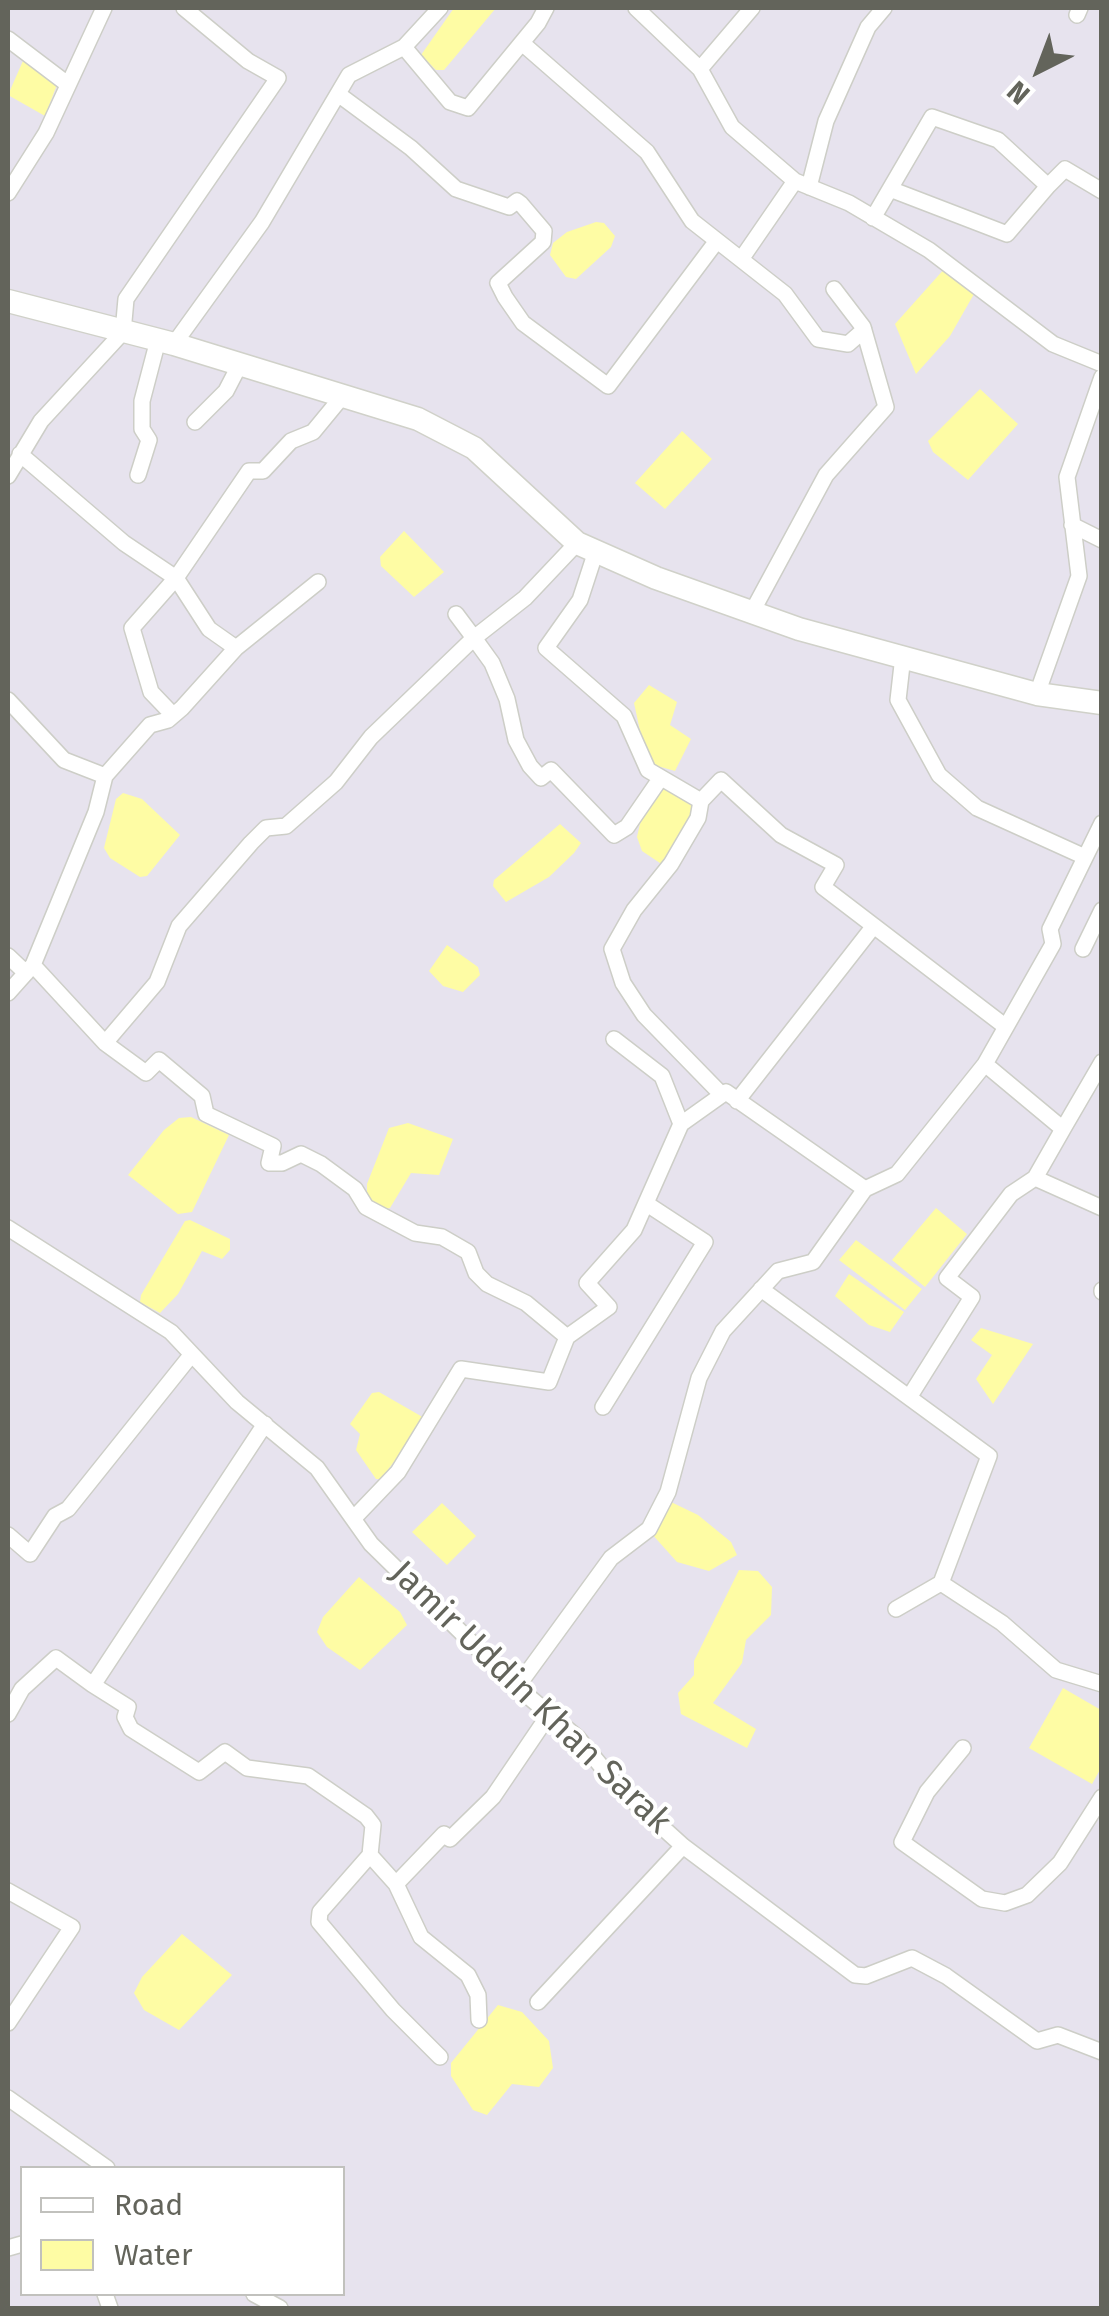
<!DOCTYPE html>
<style>
body{margin:0}
#map{position:relative;width:1109px;height:2316px;overflow:hidden;background:#e7e3ee;font-family:"Fira Sans",sans-serif}
canvas{display:block}
.frame{position:absolute;inset:0;border:10px solid #63645b;pointer-events:none}
.legend{position:absolute;left:20px;top:2166px;width:325px;height:130px;box-sizing:border-box;background:#fff;border:2px solid #c1c1bd;margin:0;padding:12px 18px;list-style:none;font-size:30px;color:#63645b}
.legend li{display:flex;align-items:center;gap:20px;height:50px}
.legend b{width:50px;border:2px solid #c1c1bd}
.north{position:absolute;left:989px;top:20px;width:100px;height:100px;-webkit-text-stroke:8px #fff;paint-order:stroke;rotate:222deg;font-size:28px;font-weight:700;line-height:40px;text-align:center;color:#63645b}
.north::after{content:'';display:block;margin:auto;width:35px;height:45px;background:#63645b;clip-path:polygon(50% 0,100% 100%,50% 72%,0 100%)}
</style>
<div id="map">
<canvas width="1109" height="2316"></canvas>
<div class="frame"></div>
<ul class="legend">
<li><b style="height:12px;background:#fff"></b>Road</li>
<li><b style="height:28px;background:#fefca4"></b>Water</li>
</ul>
<div class="north">N</div>
</div>
<script>
const ctx = document.querySelector('canvas').getContext('2d');
ctx.lineJoin = 'round';
function paint(path, color) {
  ctx.fillStyle = color;
  ctx.fill(path, 'evenodd');
}
function poly(rows) {
  const path = new Path2D();
  for (const r of rows) {
    path.moveTo(r[0], r[1]);
    for (let i = 2; i < r.length; i += 2) path.lineTo(r[i], r[i + 1]);
  }
  return path;
}
function strokePath(path, color, width, dash) {
  ctx.strokeStyle = color;
  ctx.lineWidth = width;
  ctx.lineCap = dash ? 'butt' : 'round';
  ctx.setLineDash(dash || []);
  ctx.stroke(path);
}
function drawText(font, color, halo, rows, align = 'center') {
  ctx.font = font + ' "Fira Sans",sans-serif';
  ctx.lineWidth = 8;
  ctx.setLineDash([]);
  ctx.textBaseline = 'middle';
  ctx.strokeStyle = halo;
  ctx.fillStyle = color;
  for (const [text, x, y, turn = 0] of rows) {
    ctx.save();
    ctx.translate(x, y);
    ctx.rotate((+turn || 0) * Math.PI / 180);
    ctx.textAlign = isNaN(turn) ? turn : align;
    if (halo) ctx.strokeText(text, 0, 0);
    ctx.fillText(text, 0, 0);
    ctx.restore();
  }
}
paint(poly([
 [454,8,496,8,444,70,436,70,421,55],
 [26,54,61,74,45,116,8,95],
 [596,222,604,223,615,236,611,247,576,279,566,277,550,255,553,243,567,232],
 [946,267,974,294,950,336,916,374,895,324],
 [980,389,1018,424,968,480,933,452,928,441],
 [682,431,712,459,665,509,635,483],
 [404,531,444,572,414,597,381,566,380,557],
 [649,685,677,702,670,725,691,739,675,771,647,763,634,703],
 [661,788,697,805,663,865,642,851,637,837,642,815],
 [123,793,142,799,180,835,147,876,140,877,110,858,104,848,116,799],
 [560,824,581,843,574,853,549,877,506,902,493,886,494,880],
 [447,945,478,967,480,975,463,992,443,986,429,971],
 [191,1117,229,1135,192,1212,178,1214,128,1175,164,1130,179,1118],
 [408,1123,453,1139,439,1175,411,1173,390,1208,381,1210,367,1199,367,1184,389,1128],
 [936,1208,967,1234,925,1287,892,1260],
 [190,1220,230,1239,230,1250,222,1259,202,1251,178,1294,160,1313,140,1302,141,1295,185,1221],
 [856,1240,922,1289,905,1310,839,1260],
 [849,1274,904,1312,890,1332,869,1325,835,1296],
 [981,1328,1033,1344,993,1404,976,1379,992,1355,971,1340],
 [379,1392,426,1419,381,1479,376,1479,356,1450,360,1434,350,1424,372,1393],
 [671,1502,698,1515,731,1542,737,1555,709,1571,677,1562,651,1533],
 [442,1503,476,1536,447,1565,412,1532],
 [739,1570,758,1571,772,1587,771,1615,746,1640,742,1663,713,1703,756,1729,747,1748,681,1714,678,1693,694,1675,694,1661],
 [359,1577,400,1612,407,1625,360,1670,327,1647,317,1632,323,1617],
 [1063,1688,1101,1710,1101,1768,1092,1784,1029,1748],
 [182,1934,232,1975,179,2030,144,2010,134,1993,142,1977],
 [498,2005,522,2012,549,2041,553,2068,539,2087,512,2084,487,2115,473,2110,451,2076,451,2063]
]), '#fefca4');
const street = poly([
 [636,8,700,69,732,127,795,181,849,203,929,250,1053,344,1102,364],
 [1077,15,1080,8],
 [8,39,66,83],
 [522,43,647,152,692,221,785,294,818,339,848,344,864,330],
 [404,47,450,102,468,108,538,23,546,8],
 [700,69,752,8],
 [338,94,411,148,456,189,509,207,517,201,521,204,544,231,543,242,498,283,505,297,523,323,608,386,716,242],
 [809,187,826,121,868,27,884,8],
 [890,189,1007,234,1048,186],
 [8,193,46,133,104,8],
 [873,218,932,117,998,140,1048,186,1065,169,1102,191],
 [742,258,795,181],
 [174,344,262,222,349,75,404,47,440,8],
 [195,422,226,391,240,364],
 [20,454,124,543,176,578,132,628,151,692,173,715],
 [138,475,149,440,142,429,142,401,158,340],
 [8,476,41,421,123,332,126,299,278,78,248,61,184,8],
 [1072,525,1102,540],
 [596,551,580,600,546,648,624,716,648,770,701,801,721,780,781,835,836,865,823,887,1006,1027],
 [752,612,826,475,886,407,863,327,834,289],
 [456,614,474,638,525,598,577,543],
 [236,648,209,629,176,578,249,471,263,471,291,441,313,432,341,398],
 [903,656,898,700,939,775,977,808,1085,857],
 [1037,694,1079,576,1067,477,1102,377],
 [8,700,64,760,105,776],
 [701,801,698,818,671,864,634,910,612,949,623,983,644,1015,722,1095],
 [1083,949,1102,910],
 [8,956,26,973],
 [33,965,105,1043,146,1073,159,1060,202,1096,206,1114,273,1146,269,1163,282,1163,301,1154,321,1164,355,1189,366,1207,415,1233,442,1237,468,1252,476,1273,487,1284,526,1303,567,1337],
 [8,993,33,965,96,812,105,776,150,725,168,720,182,708,236,648,318,582],
 [614,1039,662,1076,681,1124],
 [105,1043,157,982,179,926,251,843,266,828,286,826,336,782,371,737,474,638,492,663,507,699,516,740,530,766,541,778,551,770,614,835,627,827,660,779],
 [985,1064,1063,1129,1035,1178,1102,1208],
 [737,1101,873,927],
 [1063,1129,1102,1062],
 [8,1228,171,1332,237,1402,317,1468,371,1544,517,1687,578,1738,620,1789,683,1846,855,1975,866,1976,912,1958,946,1976,1037,2041,1058,2035,1102,2052],
 [761,1289,989,1456,941,1583],
 [1102,1290,1102,1292],
 [910,1396,972,1297,947,1278,1011,1194,1035,1178],
 [603,1407,705,1242,647,1204],
 [354,1518,398,1472,461,1369,549,1382,567,1337,609,1307,587,1283,634,1230,681,1124,726,1092,865,1189],
 [8,1535,30,1554,55,1516,68,1509,192,1354],
 [896,1609,941,1583,1002,1623,1056,1670,1102,1684],
 [93,1685,128,1707,125,1717,131,1729,199,1772,225,1752,247,1768,308,1776,366,1816,373,1825,370,1855,396,1884,421,1937,468,1975,478,1995,479,2020],
 [517,1687,611,1558,649,1529,668,1492,699,1378,723,1331,778,1271,813,1262,865,1189,897,1174,985,1064,1053,944,1050,929,1102,823],
 [8,1714,22,1689,56,1658,93,1685,265,1424],
 [963,1748,927,1792,902,1842,982,1899,1005,1903,1027,1895,1060,1863,1102,1797],
 [370,1855,320,1912,319,1922,393,2010,440,2057],
 [396,1884,444,1834,450,1839,493,1797,550,1713],
 [8,1891,72,1927,8,2023],
 [538,2002,683,1846],
 [8,2098,107,2168],
 [8,2248,22,2244],
 [105,2294,110,2308],
 [254,2294,280,2308]
]);
const secondary = poly([
 [8,301,174,344,418,419,474,448,577,543,656,578,799,629,1037,694,1102,703]
]);
strokePath(street, '#cdcec7', 18);
strokePath(secondary, '#d0d1c9', 25);
strokePath(street, '#fff', 15);
strokePath(secondary, '#fff', 22);
drawText('35px', '#63645b', '#fff', [
 ["Jamir Uddin Khan Sarak",530,1698,44]
]);
</script>
